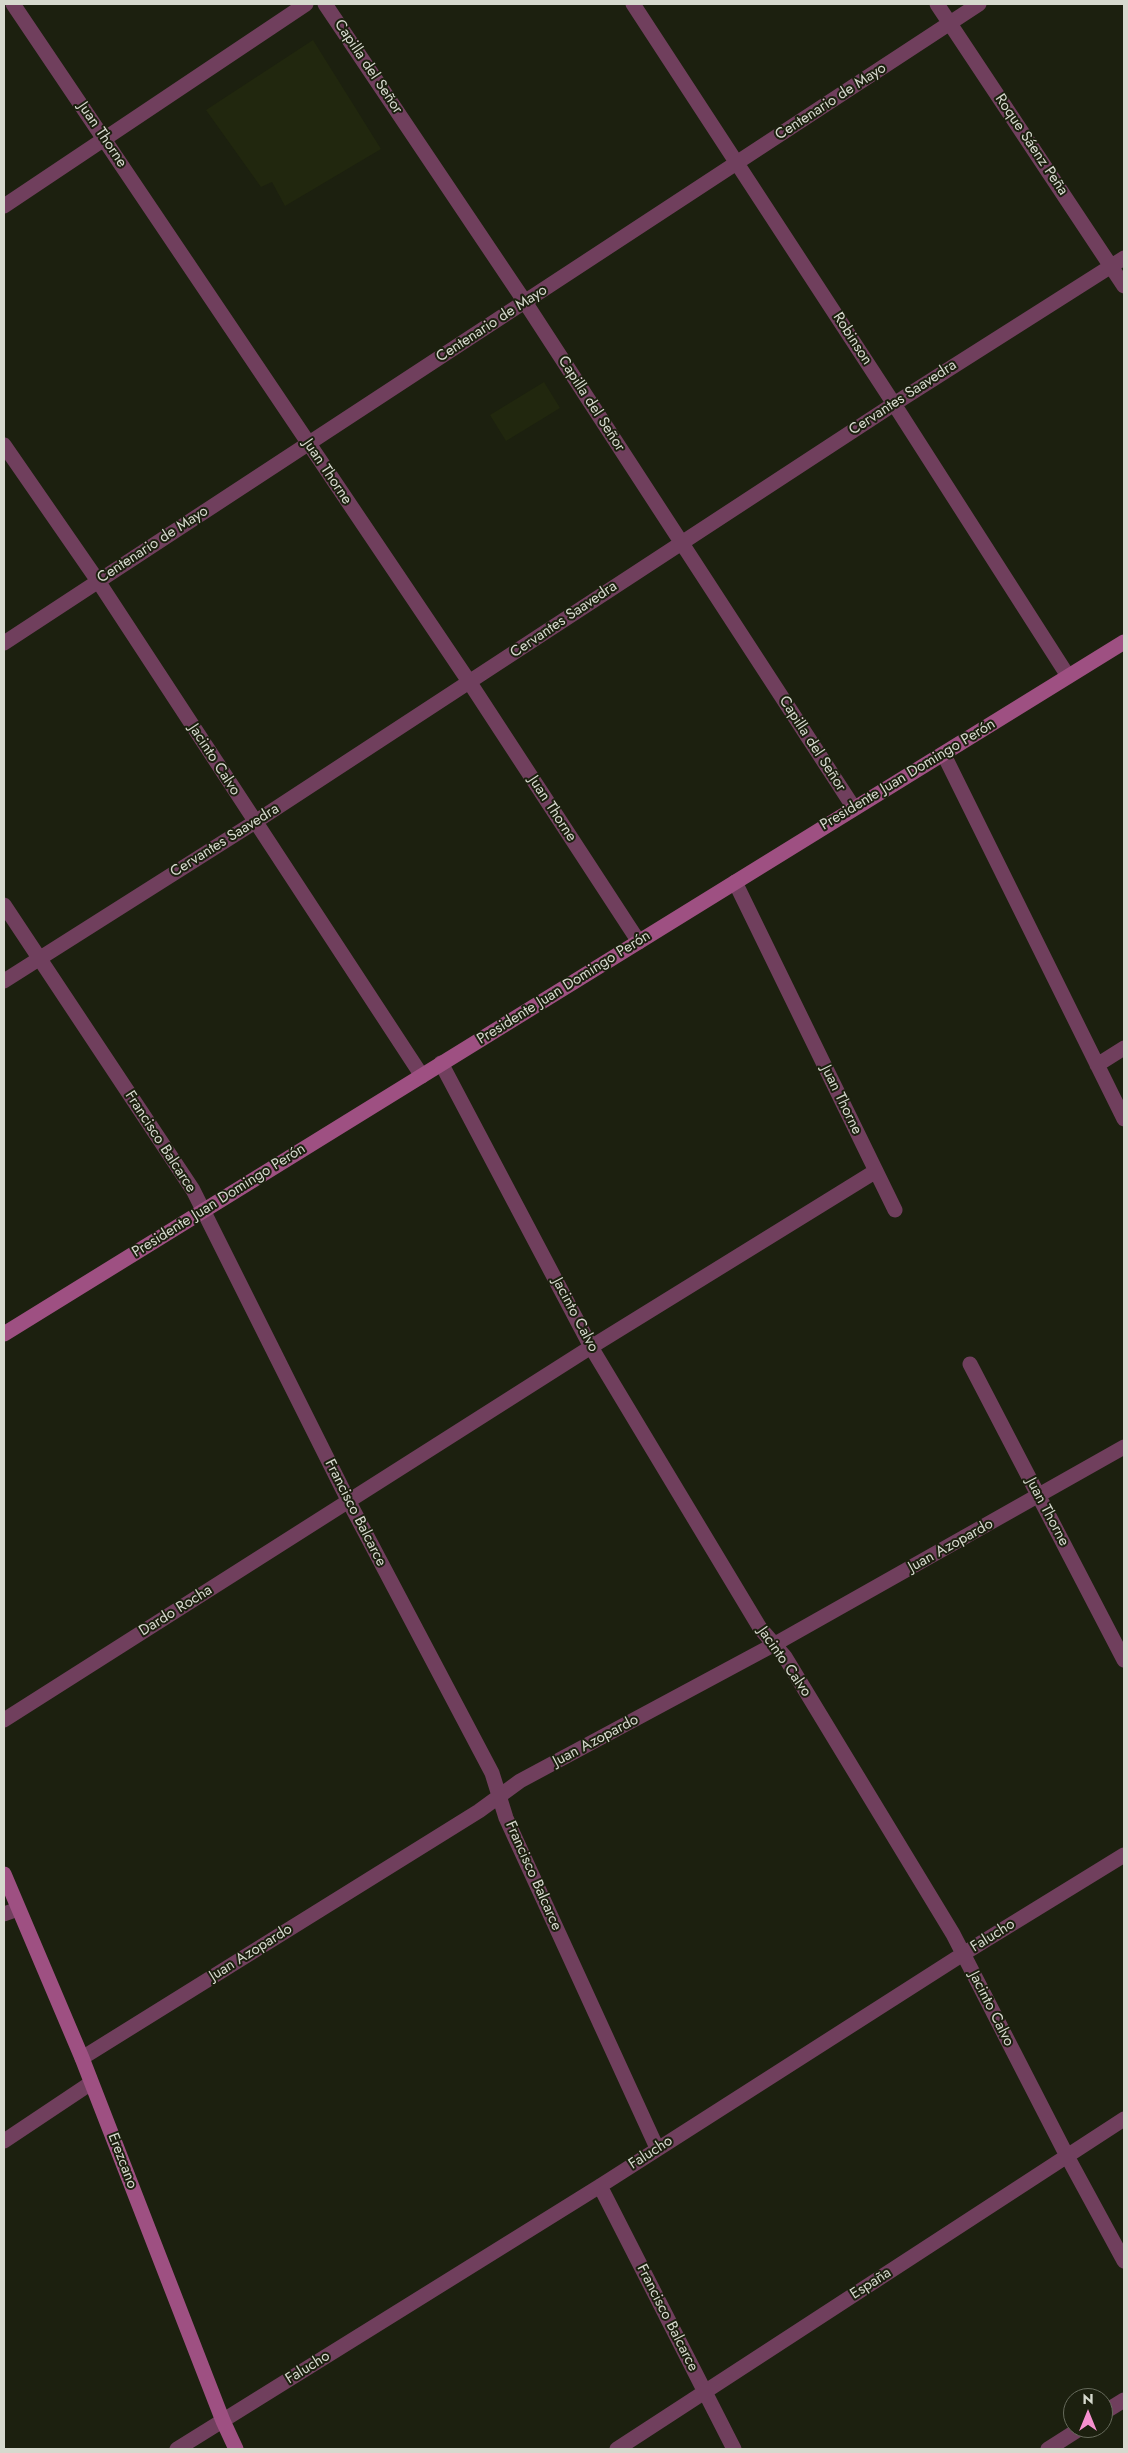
<!DOCTYPE html>
<meta charset="utf-8">
<style>
body{margin:0}
#map{position:relative;width:1128px;height:2453px;overflow:hidden;background:#1c200f;font-family:Jost,sans-serif}
canvas{display:block}
.frame{position:absolute;inset:0;border:5px solid #d6d9ce;pointer-events:none}
.north{position:absolute;left:1063px;top:2388px;width:50px;height:50px;box-sizing:border-box;background:#1c200f;border:1px solid #666a5b;border-radius:50%;rotate:0deg;font-size:14px;font-weight:700;line-height:20px;text-align:center;color:#d6d9ce}
.north::after{content:'';display:block;margin:auto;width:18px;height:22px;background:#f690cf;clip-path:polygon(50% 0,100% 100%,50% 72%,0 100%)}
</style>
<div id="map">
<canvas width="1128" height="2453"></canvas>
<div class="frame"></div>
<div class="north">N</div>
</div>
<script>
const ctx = document.querySelector('canvas').getContext('2d');
ctx.lineJoin = 'round';
function paint(path, color) {
  ctx.fillStyle = color;
  ctx.fill(path, 'evenodd');
}
function poly(rows) {
  const path = new Path2D();
  for (const r of rows) {
    path.moveTo(r[0], r[1]);
    for (let i = 2; i < r.length; i += 2) path.lineTo(r[i], r[i + 1]);
  }
  return path;
}
function strokePath(path, color, width, dash) {
  ctx.strokeStyle = color;
  ctx.lineWidth = width;
  ctx.lineCap = dash ? 'butt' : 'round';
  ctx.setLineDash(dash || []);
  ctx.stroke(path);
}
function drawText(font, color, halo, rows, align = 'center') {
  ctx.font = font + ' Jost,sans-serif';
  ctx.lineWidth = 4;
  ctx.setLineDash([]);
  ctx.textBaseline = 'middle';
  ctx.strokeStyle = halo;
  ctx.fillStyle = color;
  for (const [text, x, y, turn = 0] of rows) {
    ctx.save();
    ctx.translate(x, y);
    ctx.rotate((+turn || 0) * Math.PI / 180);
    ctx.textAlign = isNaN(turn) ? turn : align;
    if (halo) ctx.strokeText(text, 0, 0);
    ctx.fillText(text, 0, 0);
    ctx.restore();
  }
}
paint(poly([
 [313,40,381,149,285,206,272,182,261,187,206,110],
 [544,382,560,408,506,441,490,415]
]), '#21270e');
strokePath(poly([
 [13,4,470,683,639,942],
 [325,4,525,302,854,808],
 [633,4,894,404,1068,676],
 [937,4,1124,286],
 [4,206,306,4],
 [4,445,98,581,422,1076],
 [4,643,979,4],
 [944,755,1124,1119],
 [735,882,895,1210],
 [4,905,193,1190,349,1502,492,1773,506,1818,657,2148],
 [4,981,255,822,894,404,1124,258],
 [441,1063,591,1347,760,1628,785,1657,953,1934,1067,2156,1124,2261],
 [1097,1065,1124,1048],
 [970,1364,1124,1660],
 [4,1720,591,1347,876,1171],
 [4,1914,18,1909],
 [82,2058,479,1811,520,1781,775,1644,1124,1447],
 [4,2141,91,2083],
 [600,2186,734,2449],
 [1103,2413,1124,2400],
 [177,2449,600,2186,963,1954,1124,1855],
 [617,2449,1124,2119],
 [1048,2449,1081,2428]
]), '#703f5d', 15);
strokePath(poly([
 [4,1334,1124,642],
 [4,1874,82,2058,223,2421,236,2449]
]), '#9e5082', 15);
drawText('15px', '#d6d9ce', '#1c200f', [
 ["Capilla del Señor",368,67,56],
 ["Centenario de Mayo",831,102,-33],
 ["Juan Thorne",102,135,56],
 ["Roque Sáenz Peña",1031,145,56],
 ["Centenario de Mayo",492,324,-33],
 ["Robinson",852,339,57],
 ["Cervantes Saavedra",903,398,-33],
 ["Capilla del Señor",591,404,57],
 ["Juan Thorne",327,472,56],
 ["Centenario de Mayo",153,545,-33],
 ["Cervantes Saavedra",564,620,-34],
 ["Capilla del Señor",812,744,57],
 ["Jacinto Calvo",214,760,57],
 ["Presidente Juan Domingo Perón",908,775,-31],
 ["Juan Thorne",552,809,57],
 ["Cervantes Saavedra",225,841,-32],
 ["Presidente Juan Domingo Perón",564,988,-32],
 ["Juan Thorne",841,1100,64],
 ["Francisco Balcarce",160,1142,57],
 ["Presidente Juan Domingo Perón",219,1201,-32],
 ["Jacinto Calvo",575,1315,62],
 ["Juan Thorne",1047,1512,62],
 ["Francisco Balcarce",355,1513,63],
 ["Juan Azopardo",951,1546,-29],
 ["Dardo Rocha",176,1611,-32],
 ["Jacinto Calvo",784,1662,55],
 ["Juan Azopardo",596,1741,-28],
 ["Francisco Balcarce",533,1876,66],
 ["Falucho",993,1936,-32],
 ["Juan Azopardo",251,1953,-32],
 ["Jacinto Calvo",991,2009,63],
 ["Falucho",651,2153,-33],
 ["Erezcano",122,2161,69],
 ["España",871,2284,-33],
 ["Francisco Balcarce",667,2318,63],
 ["Falucho",308,2368,-32]
]);
</script>
